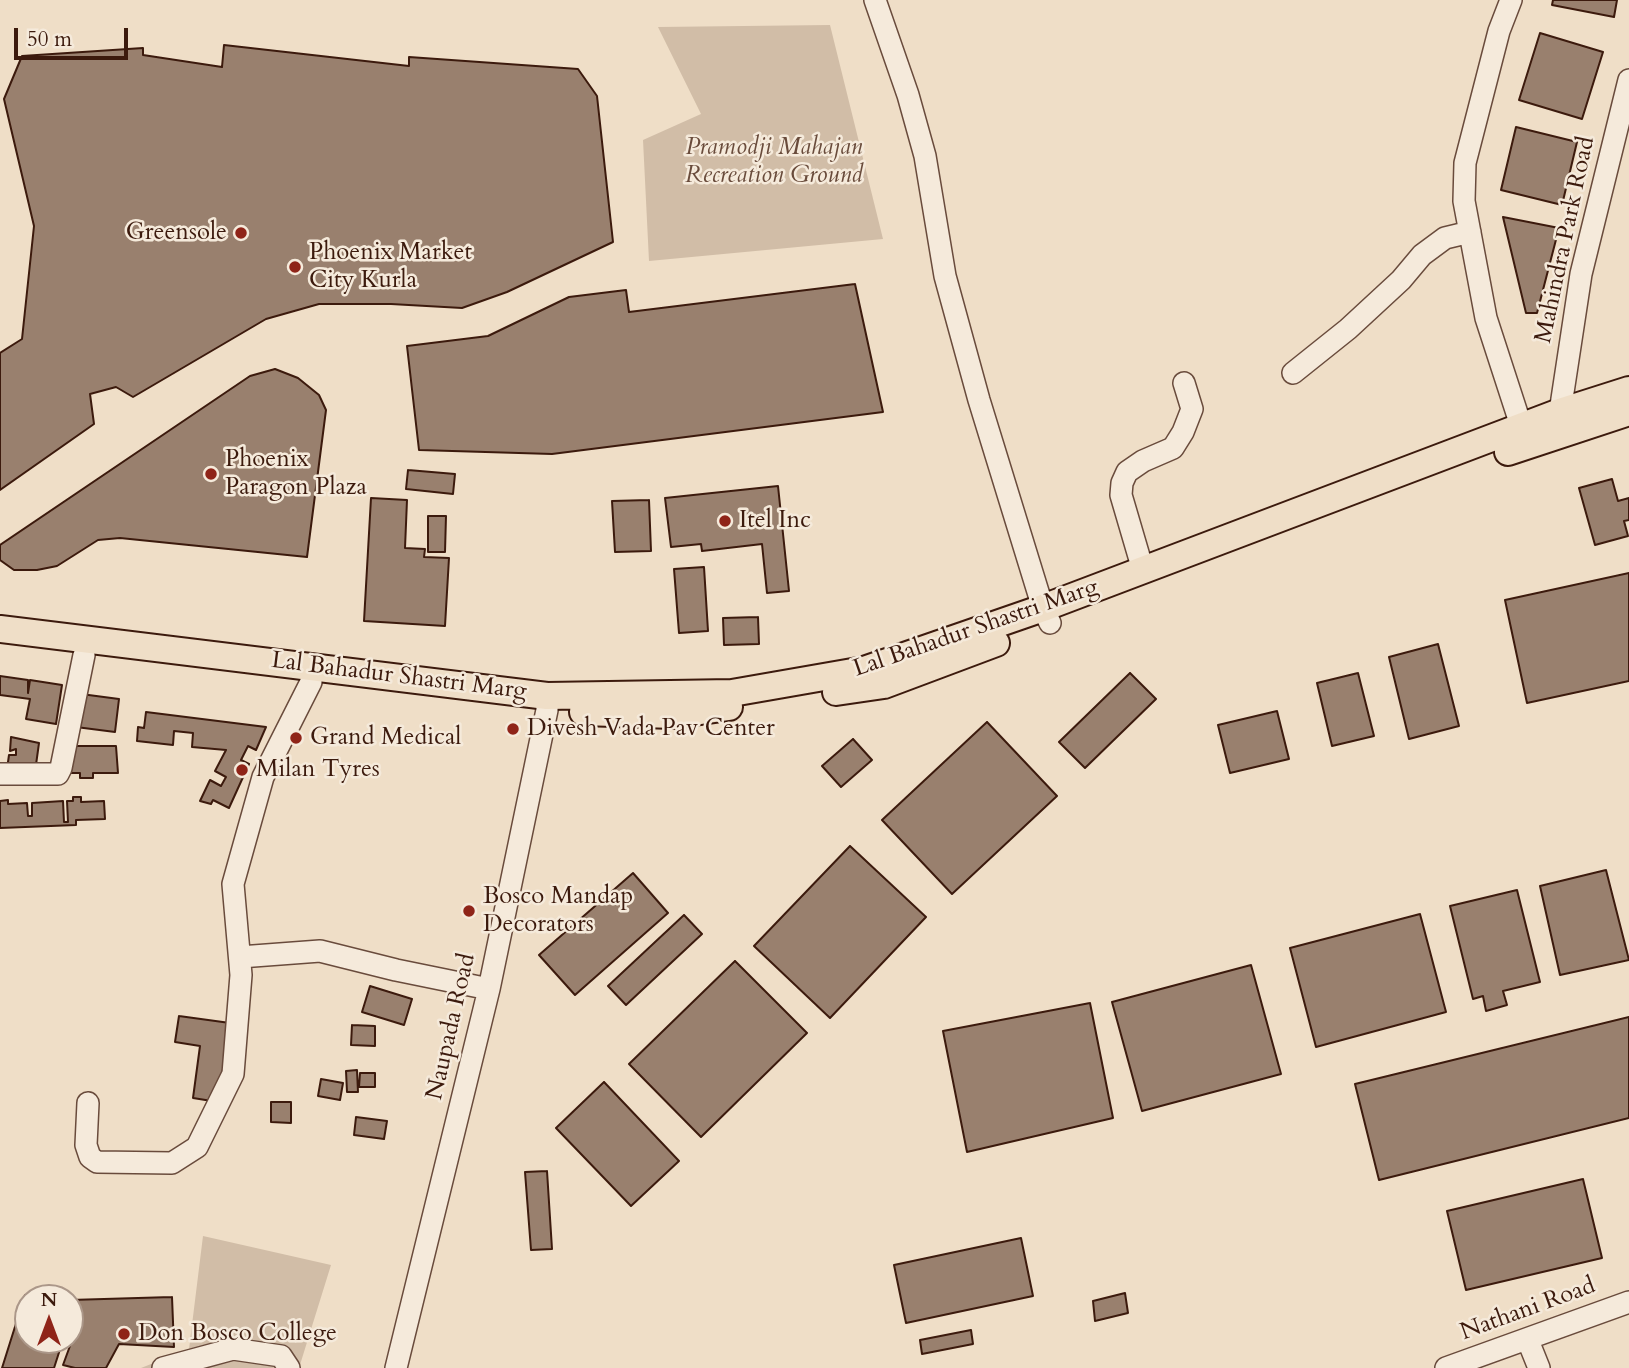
<!DOCTYPE html>
<style>
body{margin:0}
#map{position:relative;width:1629px;height:1368px;overflow:hidden;background:#efdec7;font-family:Cardo,serif}
canvas{display:block}
.north{position:absolute;left:14px;top:1284px;width:70px;height:70px;box-sizing:border-box;background:#f5eadb;border:2px solid #ab9789;border-radius:50%;rotate:0deg;font-size:19px;font-weight:700;line-height:28px;text-align:center;color:#3c1a0d}
.north::after{content:'';display:block;margin:auto;width:24px;height:32px;background:#8f2418;clip-path:polygon(50% 0,100% 100%,50% 72%,0 100%)}
.scale{position:absolute;left:14px;top:28px;width:114px;height:32px;box-sizing:border-box;border:4px solid #3c1a0d;border-top:0;padding-left:9px;font-size:21px;line-height:24px;white-space:nowrap;color:#3c1a0d;-webkit-text-stroke:5px #f5eadb;paint-order:stroke}
</style>
<div id="map">
<canvas width="1629" height="1368"></canvas>
<div class="north">N</div>
<div class="scale">50 m</div>
</div>
<script>
const ctx = document.querySelector('canvas').getContext('2d');
ctx.lineJoin = 'round';
function paint(path, color) {
  ctx.fillStyle = color;
  ctx.fill(path, 'evenodd');
}
function poly(rows) {
  const path = new Path2D();
  for (const r of rows) {
    path.moveTo(r[0], r[1]);
    for (let i = 2; i < r.length; i += 2) path.lineTo(r[i], r[i + 1]);
  }
  return path;
}
function strokePath(path, color, width, dash) {
  ctx.strokeStyle = color;
  ctx.lineWidth = width;
  ctx.lineCap = dash ? 'butt' : 'round';
  ctx.setLineDash(dash || []);
  ctx.stroke(path);
}
function drawText(font, color, halo, rows, align = 'center') {
  ctx.font = font + ' Cardo,serif';
  ctx.lineWidth = 5;
  ctx.setLineDash([]);
  ctx.textBaseline = 'middle';
  ctx.strokeStyle = halo;
  ctx.fillStyle = color;
  for (const [text, x, y, turn = 0] of rows) {
    ctx.save();
    ctx.translate(x, y);
    ctx.rotate((+turn || 0) * Math.PI / 180);
    ctx.textAlign = isNaN(turn) ? turn : align;
    if (halo) ctx.strokeText(text, 0, 0);
    ctx.fillText(text, 0, 0);
    ctx.restore();
  }
}
paint(poly([
 [830,25,883,239,649,261,643,140,701,114,658,27],
 [203,1236,331,1265,299,1368,141,1368,189,1349]
]), '#d1bda7');
const building = poly([
 [1553,0,1617,0,1614,17,1552,5,1553,0],
 [1540,33,1603,52,1582,119,1519,100,1540,33],
 [224,45,409,66,409,57,578,69,597,96,613,242,507,292,462,308,391,304,319,304,266,319,133,397,116,387,90,394,94,424,0,490,0,353,22,339,34,226,4,99,22,56,143,48,143,55,222,67,224,45],
 [1516,127,1577,142,1562,205,1501,190,1516,127],
 [1503,217,1559,228,1537,313,1526,313,1503,217],
 [855,284,883,412,552,454,419,450,407,346,488,336,569,297,626,290,629,312,855,284],
 [275,369,298,378,319,395,326,410,307,557,120,538,98,540,57,566,37,570,14,570,0,560,0,545,250,376,275,369],
 [408,470,455,474,453,494,406,489,408,470],
 [1612,479,1618,501,1629,498,1629,520,1624,521,1628,536,1595,545,1579,488,1612,479],
 [778,486,789,591,767,593,762,544,702,551,701,544,671,547,665,498,778,486],
 [371,498,407,500,405,548,425,549,424,557,449,558,445,626,364,621,371,498],
 [649,500,651,551,615,552,612,501,649,500],
 [428,516,446,516,445,552,428,552,428,516],
 [704,567,708,631,679,633,674,569,704,567],
 [1629,573,1629,681,1527,703,1505,600,1629,573],
 [758,617,759,644,724,645,723,618,758,617],
 [1438,644,1459,726,1409,739,1389,657,1438,644],
 [1130,673,1156,699,1085,768,1059,742,1130,673],
 [1358,673,1374,736,1332,746,1317,683,1358,673],
 [0,676,28,680,28,693,30,680,62,685,56,724,26,719,30,699,0,695,0,676],
 [81,694,119,699,115,732,76,727,81,694],
 [1277,711,1289,759,1230,773,1218,725,1277,711],
 [146,712,266,727,256,750,248,746,241,760,249,764,229,808,213,800,211,804,200,801,210,780,221,786,226,777,215,771,226,750,192,747,193,733,174,731,173,745,137,741,138,727,144,728,146,712],
 [987,722,1057,796,952,894,882,820,987,722],
 [11,737,39,743,35,772,7,769,9,755,16,755,16,749,10,751,11,737],
 [853,739,872,760,841,787,822,766,853,739],
 [73,746,116,746,118,773,93,773,93,778,80,778,80,773,69,773,73,746],
 [73,797,81,797,81,802,104,801,105,819,76,820,76,825,0,828,0,801,8,800,8,804,27,803,28,816,32,816,32,803,63,801,64,822,68,822,67,801,73,801,73,797],
 [850,846,926,917,830,1018,754,946,850,846],
 [1606,870,1629,960,1560,975,1540,886,1606,870],
 [633,873,668,913,575,995,539,955,633,873],
 [1517,890,1540,982,1503,991,1507,1005,1486,1011,1483,996,1473,999,1450,906,1517,890],
 [1420,914,1446,1012,1316,1047,1290,948,1420,914],
 [684,915,702,934,626,1005,608,986,684,915],
 [735,961,807,1033,701,1137,629,1064,735,961],
 [1251,965,1281,1074,1142,1111,1112,1002,1251,965],
 [370,986,412,999,404,1025,362,1012,370,986],
 [1090,1003,1113,1118,967,1152,943,1031,1090,1003],
 [179,1016,230,1023,218,1102,193,1098,200,1046,175,1042,179,1016],
 [1629,1017,1629,1118,1379,1180,1355,1084,1629,1017],
 [352,1025,375,1026,375,1046,351,1045,352,1025],
 [357,1070,358,1092,347,1092,346,1071,357,1070],
 [360,1073,375,1073,375,1087,359,1087,360,1073],
 [321,1079,343,1083,340,1100,318,1096,321,1079],
 [604,1082,679,1161,631,1206,556,1128,604,1082],
 [271,1102,291,1102,291,1123,271,1122,271,1102],
 [356,1117,387,1121,384,1139,354,1135,356,1117],
 [547,1171,552,1249,531,1250,525,1172,547,1171],
 [1583,1179,1602,1258,1466,1290,1447,1211,1583,1179],
 [1021,1238,1033,1296,906,1323,894,1265,1021,1238],
 [1125,1293,1128,1313,1095,1321,1093,1301,1125,1293],
 [25,1295,35,1298,28,1298,28,1340,63,1340,54,1368,2,1368,25,1295],
 [172,1297,174,1347,119,1344,106,1368,75,1368,63,1365,78,1324,70,1320,70,1300,172,1297],
 [971,1330,973,1344,922,1354,920,1340,971,1330]
]);
paint(building, '#99806e');
strokePath(building, '#3c1a0d', 2);
const minor = poly([
 [875,0,908,95,925,156,945,276,979,400,1043,608,1050,623],
 [1511,0,1499,31,1465,163,1464,201,1486,318,1526,441],
 [1293,373,1348,329,1401,280,1422,255,1445,238,1470,232],
 [1560,412,1581,274,1629,80],
 [1143,570,1121,495,1122,483,1127,472,1143,461,1173,448,1183,432,1192,409,1184,383],
 [0,774,58,774,61,768,84,655],
 [240,957,320,951,396,970,489,989],
 [88,1103,86,1145,90,1157,97,1162,172,1163,197,1147,233,1074,241,975,233,884,263,777,311,682],
 [1531,1348,1539,1368],
 [163,1368,233,1349,281,1356,289,1368],
 [396,1368,489,989,547,710,547,696],
 [1446,1368,1629,1302]
]);
const major = poly([
 [1508,452,1629,412],
 [0,629,547,696,732,693,864,670,1043,608,1560,412,1629,390],
 [836,692,884,685,996,643],
 [583,712,673,715,729,707]
]);
strokePath(minor, '#694b3c', 24);
strokePath(major, '#3c1a0d', 30);
strokePath(minor, '#f5eadb', 21);
strokePath(major, '#efdec7', 26);
for (const [x, y, r, color] of [
 [241,233,7,"#8f2418"],
 [295,267,7,"#8f2418"],
 [211,474,7,"#8f2418"],
 [725,521,7,"#8f2418"],
 [513,729,7,"#8f2418"],
 [296,738,7,"#8f2418"],
 [242,770,7,"#8f2418"],
 [469,911,7,"#8f2418"],
 [124,1334,7,"#8f2418"]
]) {
  const dot = new Path2D();
  dot.arc(x, y, r, 0, 2 * Math.PI);
  ctx.fillStyle = color;
  ctx.fill(dot);
  strokePath(dot, '#f5eadb', 2.5);
}
drawText('italic 24px', '#694b3b', '#f5eadb', [
 ["Pramodji Mahajan",774,148],
 ["Recreation Ground",774,176]
]);
drawText('24px', '#3c1a0d', '#f5eadb', [
 ["Greensole",227,233,"right"],
 ["Phoenix Market",309,253],
 ["City Kurla",309,281],
 ["Phoenix",225,460],
 ["Paragon Plaza",225,488],
 ["Itel Inc",739,521],
 ["Divesh Vada Pav Center",527,729],
 ["Grand Medical",310,738],
 ["Milan Tyres",256,770],
 ["Bosco Mandap",483,897],
 ["Decorators",483,925],
 ["Don Bosco College",138,1334]
], 'left');
drawText('24px', '#3c1a0d', '#f5eadb', [
 ["Mahindra Park Road",1566,240,-78],
 ["Lal Bahadur Shastri Marg",976,629,-19],
 ["Lal Bahadur Shastri Marg",399,677,7],
 ["Naupada Road",452,1027,-77],
 ["Nathani Road",1528,1310,-20]
]);
</script>
